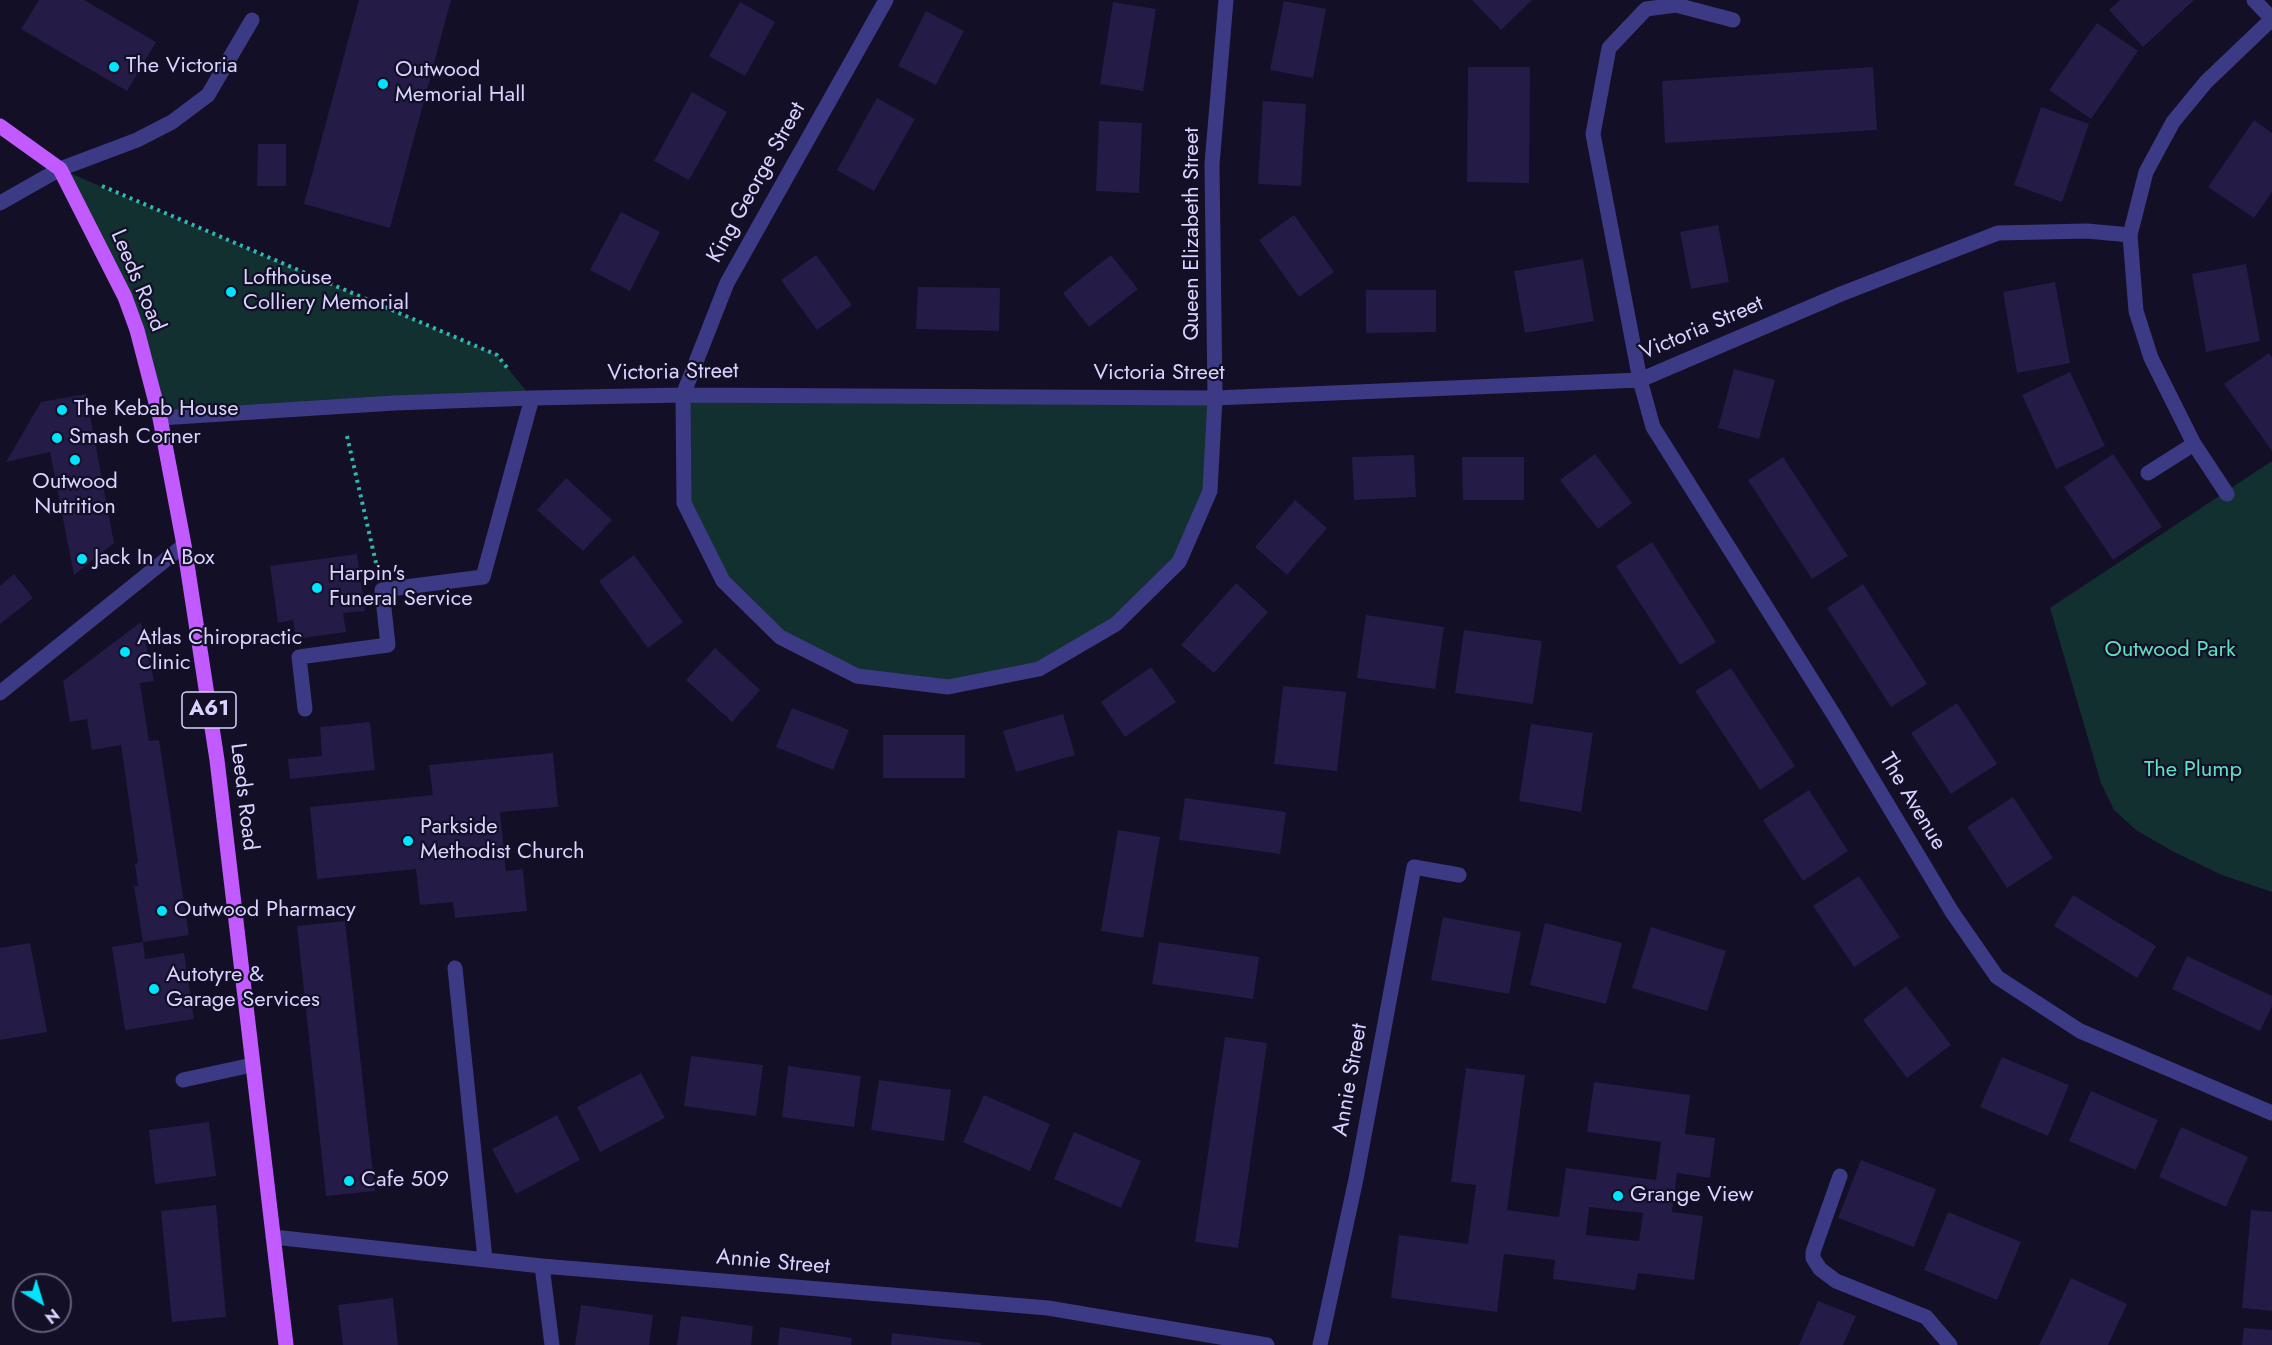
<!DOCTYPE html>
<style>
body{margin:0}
#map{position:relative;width:2272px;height:1345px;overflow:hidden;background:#130f26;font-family:Jost,sans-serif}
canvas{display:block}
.north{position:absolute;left:12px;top:1273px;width:60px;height:60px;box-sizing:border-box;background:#130f26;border:2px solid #625e7d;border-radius:50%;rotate:142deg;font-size:16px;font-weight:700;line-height:24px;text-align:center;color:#d9d4ff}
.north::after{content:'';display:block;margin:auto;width:21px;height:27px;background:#00e5ff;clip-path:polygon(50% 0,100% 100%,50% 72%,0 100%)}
</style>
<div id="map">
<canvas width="2272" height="1345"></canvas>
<div class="north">N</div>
</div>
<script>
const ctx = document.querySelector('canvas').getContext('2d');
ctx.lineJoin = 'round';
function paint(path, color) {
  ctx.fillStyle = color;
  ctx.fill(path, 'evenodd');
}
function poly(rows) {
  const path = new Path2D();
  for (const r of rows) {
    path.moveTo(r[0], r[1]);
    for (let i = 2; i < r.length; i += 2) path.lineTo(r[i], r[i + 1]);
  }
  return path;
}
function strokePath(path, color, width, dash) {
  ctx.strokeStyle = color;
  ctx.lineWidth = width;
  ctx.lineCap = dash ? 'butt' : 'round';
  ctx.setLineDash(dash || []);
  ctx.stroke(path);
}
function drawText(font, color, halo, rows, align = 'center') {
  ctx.font = font + ' Jost,sans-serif';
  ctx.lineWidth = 4.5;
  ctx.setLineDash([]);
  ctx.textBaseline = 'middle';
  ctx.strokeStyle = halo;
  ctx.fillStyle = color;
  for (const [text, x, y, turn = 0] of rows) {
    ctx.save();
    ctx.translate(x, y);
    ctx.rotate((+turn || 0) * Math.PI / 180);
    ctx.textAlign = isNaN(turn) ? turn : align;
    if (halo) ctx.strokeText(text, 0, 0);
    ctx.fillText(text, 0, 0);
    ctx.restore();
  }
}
paint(poly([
 [60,169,497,355,532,398,160,418,137,330],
 [683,395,1215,398,1210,491,1179,562,1116,624,1039,669,948,687,857,676,780,637,723,581,684,503],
 [2272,461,2272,892,2222,875,2174,852,2136,830,2114,810,2101,783,2050,608]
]), '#12302f');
paint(poly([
 [39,0,84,0,156,42,127,91,21,29],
 [359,0,451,0,390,228,304,204],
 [1472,0,1532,0,1501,30],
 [2120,0,2194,0,2143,47,2109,10],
 [1284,1,1326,9,1313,78,1270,70],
 [740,2,775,22,745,76,709,56],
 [1113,2,1156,9,1143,91,1100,84],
 [926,11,964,31,936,85,898,66],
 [2097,23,2138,51,2091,119,2049,90],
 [1468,67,1530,67,1529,183,1467,182],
 [1873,67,1877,130,1665,143,1662,81],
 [692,92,727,112,689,180,654,161],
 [877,98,915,119,874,191,837,170],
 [1263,101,1306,104,1301,186,1258,184],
 [2041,107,2089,124,2062,202,2014,185],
 [2254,120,2272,133,2272,192,2254,218,2208,187],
 [1099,121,1142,123,1139,193,1096,191],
 [258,144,286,144,286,186,257,186],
 [621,212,660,232,630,291,590,270],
 [1294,215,1334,272,1299,297,1259,240],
 [1718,225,1729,282,1691,289,1680,232],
 [816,255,852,305,817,330,781,280],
 [1111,255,1138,289,1089,327,1063,293],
 [1583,259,1594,321,1525,333,1514,271],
 [2246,264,2260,341,2206,352,2192,274],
 [2055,282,2070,363,2017,373,2003,292],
 [918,287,1000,288,999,331,916,329],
 [1366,290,1436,290,1436,332,1366,333],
 [2269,353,2272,357,2272,451,2224,384],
 [1734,369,1775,380,1759,439,1718,428],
 [2070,372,2105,446,2056,469,2022,395],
 [86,394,114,543,74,575,50,452,6,462,41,402],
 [1595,454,1632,503,1598,529,1560,480],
 [2113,454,2162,527,2113,560,2064,487],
 [1414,455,1416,497,1354,500,1352,457],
 [1462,457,1524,457,1524,500,1463,500],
 [1783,457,1848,556,1812,579,1748,480],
 [566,478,612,520,583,551,537,510],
 [1295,500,1327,528,1287,575,1255,547],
 [1652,542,1716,642,1680,665,1616,566],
 [357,554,365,611,343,613,346,632,296,639,293,620,278,623,270,566],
 [634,555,683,622,648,648,599,581],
 [14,574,33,598,0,624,0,586],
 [1236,583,1268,612,1214,673,1181,645],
 [1863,584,1927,684,1891,707,1827,608],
 [1366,615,1444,627,1435,689,1357,678],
 [141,622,154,681,140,683,149,741,159,740,189,935,143,942,134,886,138,886,135,864,138,863,121,745,92,750,87,719,70,722,63,681],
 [1464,630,1542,641,1533,704,1455,693],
 [715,648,760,690,732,722,686,680],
 [1151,667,1176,702,1125,737,1101,702],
 [1731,668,1795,766,1760,790,1695,691],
 [1283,686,1346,692,1337,771,1274,764],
 [1957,703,1997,764,1951,794,1911,733],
 [792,708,849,730,833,770,776,747],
 [1063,714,1075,755,1016,772,1003,731],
 [370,722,375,770,290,779,288,759,322,756,320,727],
 [1531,724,1593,733,1581,812,1519,801],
 [883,735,965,735,965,778,883,778],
 [553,753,558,807,500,812,506,871,523,869,527,911,455,918,453,902,420,905,416,869,317,879,310,807,433,795,429,765],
 [1809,790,1848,851,1803,881,1763,820],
 [2013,797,2053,858,2007,888,1967,827],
 [1185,798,1286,812,1280,854,1179,840],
 [1118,830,1160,837,1143,938,1101,931],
 [1859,876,1900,937,1854,967,1813,906],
 [2073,895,2156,946,2137,978,2054,926],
 [1443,917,1521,932,1509,994,1431,980],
 [345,921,375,1191,326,1196,297,926],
 [1545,923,1622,943,1606,1004,1530,985],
 [1651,927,1726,951,1707,1011,1632,988],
 [143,942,145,959,184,953,194,1019,125,1030,112,947],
 [1159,942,1259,957,1253,999,1152,984],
 [30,943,47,1032,0,1040,0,948],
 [2187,956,2272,996,2272,1006,2260,1031,2172,989],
 [1906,986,1951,1045,1907,1078,1863,1020],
 [1225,1037,1267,1043,1238,1248,1195,1242],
 [691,1056,763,1065,756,1116,684,1106],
 [2002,1057,2069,1085,2048,1136,1980,1107],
 [788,1066,861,1076,854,1127,782,1117],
 [1466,1068,1525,1075,1507,1210,1559,1217,1566,1168,1656,1180,1661,1142,1587,1132,1594,1082,1690,1095,1685,1134,1715,1138,1710,1178,1677,1173,1672,1212,1703,1216,1694,1280,1638,1273,1635,1290,1553,1279,1555,1260,1504,1254,1497,1312,1391,1298,1399,1235,1468,1244,1476,1185,1451,1182],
 [1589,1207,1643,1213,1639,1241,1586,1235],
 [641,1073,665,1118,600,1152,577,1107],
 [879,1080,951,1090,944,1141,871,1130],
 [2091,1091,2158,1120,2136,1170,2069,1141],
 [984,1095,1050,1124,1030,1171,963,1142],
 [557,1115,580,1160,516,1194,492,1149],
 [209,1122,216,1176,155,1184,149,1130],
 [2181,1127,2248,1157,2226,1207,2159,1177],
 [1074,1132,1141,1161,1121,1208,1054,1179],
 [1861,1160,1936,1189,1914,1247,1838,1218],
 [216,1205,226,1317,172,1322,161,1211],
 [2251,1210,2272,1212,2272,1311,2242,1308],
 [1948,1212,2021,1242,1997,1300,1924,1270],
 [2071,1278,2127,1304,2108,1345,2039,1345],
 [393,1298,398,1345,343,1345,338,1305],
 [1818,1301,1856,1316,1843,1345,1799,1345],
 [581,1305,653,1315,649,1345,575,1345],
 [681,1316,753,1326,751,1345,677,1345],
 [780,1327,852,1338,851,1345,778,1345],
 [2244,1328,2272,1330,2272,1345,2242,1345],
 [892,1333,981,1343,981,1345,891,1345]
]), '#241b47');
strokePath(poly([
 [102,186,497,355,509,370],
 [347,436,376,563]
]), '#2fb8b0', 4, [3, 4.5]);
strokePath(poly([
 [886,0,727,283,683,395,684,503,723,581,780,637,857,676,948,687,1039,669,1116,624,1179,562,1210,491,1215,398,1212,164,1226,0],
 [2254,0,2272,19],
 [1733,20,1676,5,1646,9,1609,48,1593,134,1640,380,1653,427,1834,715,1952,912,1997,977,2080,1031,2272,1113],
 [0,203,60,169,137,140,172,122,208,95,252,20],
 [160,418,394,403,532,398,683,395,1215,398,1640,380,1841,294,1998,233,2087,231,2130,235],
 [2148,473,2194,444],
 [2227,494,2194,444,2151,358,2136,311,2130,235,2146,172,2173,122,2206,82,2272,19],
 [0,693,184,545],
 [305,709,299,657,388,645,382,590,483,577,532,398],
 [455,968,485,1259],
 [183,1080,252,1065],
 [1840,1176,1813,1252,1813,1258,1820,1269,1836,1281,1926,1317,1950,1345],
 [273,1237,542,1266,1048,1308,1267,1345],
 [542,1266,552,1345],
 [1320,1345,1356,1179,1414,867,1459,875]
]), '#3d3a85', 15);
strokePath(poly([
 [0,126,60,169,125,297,137,330,160,418,184,545,217,760,286,1345]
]), '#c25bff', 15);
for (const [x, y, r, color] of [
 [114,67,6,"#00e5ff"],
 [383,84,6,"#00e5ff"],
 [231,292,6,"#00e5ff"],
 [62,410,6,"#00e5ff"],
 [57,438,6,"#00e5ff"],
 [75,460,6,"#00e5ff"],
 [82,559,6,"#00e5ff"],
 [317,588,6,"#00e5ff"],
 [125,652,6,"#00e5ff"],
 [408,841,6,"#00e5ff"],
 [162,911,6,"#00e5ff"],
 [154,989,6,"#00e5ff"],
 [349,1181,6,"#00e5ff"],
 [1618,1196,6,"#00e5ff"]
]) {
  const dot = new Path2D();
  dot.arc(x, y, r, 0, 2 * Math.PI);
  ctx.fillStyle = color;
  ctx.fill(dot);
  strokePath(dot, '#130f26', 2);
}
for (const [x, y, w] of [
 [209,710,54]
]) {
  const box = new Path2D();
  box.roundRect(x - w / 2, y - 18, w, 36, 4.5);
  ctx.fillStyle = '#130f26';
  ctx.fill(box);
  strokePath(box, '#d9d4ff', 1.5);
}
drawText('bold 21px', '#d9d4ff', null, [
 ["A61",209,710]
]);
drawText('22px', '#d9d4ff', '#130f26', [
 ["The Victoria",126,67],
 ["Outwood",395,71],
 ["Memorial Hall",395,96],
 ["Lofthouse",243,279],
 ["Colliery Memorial",243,304],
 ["The Kebab House",74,410],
 ["Smash Corner",69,438],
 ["Outwood",75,483,"center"],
 ["Nutrition",75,508,"center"],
 ["Jack In A Box",94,559],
 ["Harpin's",329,575],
 ["Funeral Service",329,600],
 ["Atlas Chiropractic",137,639],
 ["Clinic",137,664],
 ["Parkside",420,828],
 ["Methodist Church",420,853],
 ["Outwood Pharmacy",174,911],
 ["Autotyre &",166,976],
 ["Garage Services",166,1001],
 ["Cafe 509",361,1181],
 ["Grange View",1630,1196]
], 'left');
drawText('22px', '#d9d4ff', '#130f26', [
 ["King George Street",757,183,-61],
 ["Queen Elizabeth Street",1193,234,-90],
 ["Leeds Road",137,281,67],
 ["Victoria Street",1702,329,-23],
 ["Victoria Street",673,373,-1],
 ["Victoria Street",1159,374],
 ["Leeds Road",243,797,83],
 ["The Avenue",1912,802,59],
 ["Annie Street",1351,1080,-80],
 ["Annie Street",773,1263,5]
]);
drawText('22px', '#5fe0c0', '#130f26', [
 ["Outwood Park",2170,651],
 ["The Plump",2193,771]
]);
</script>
